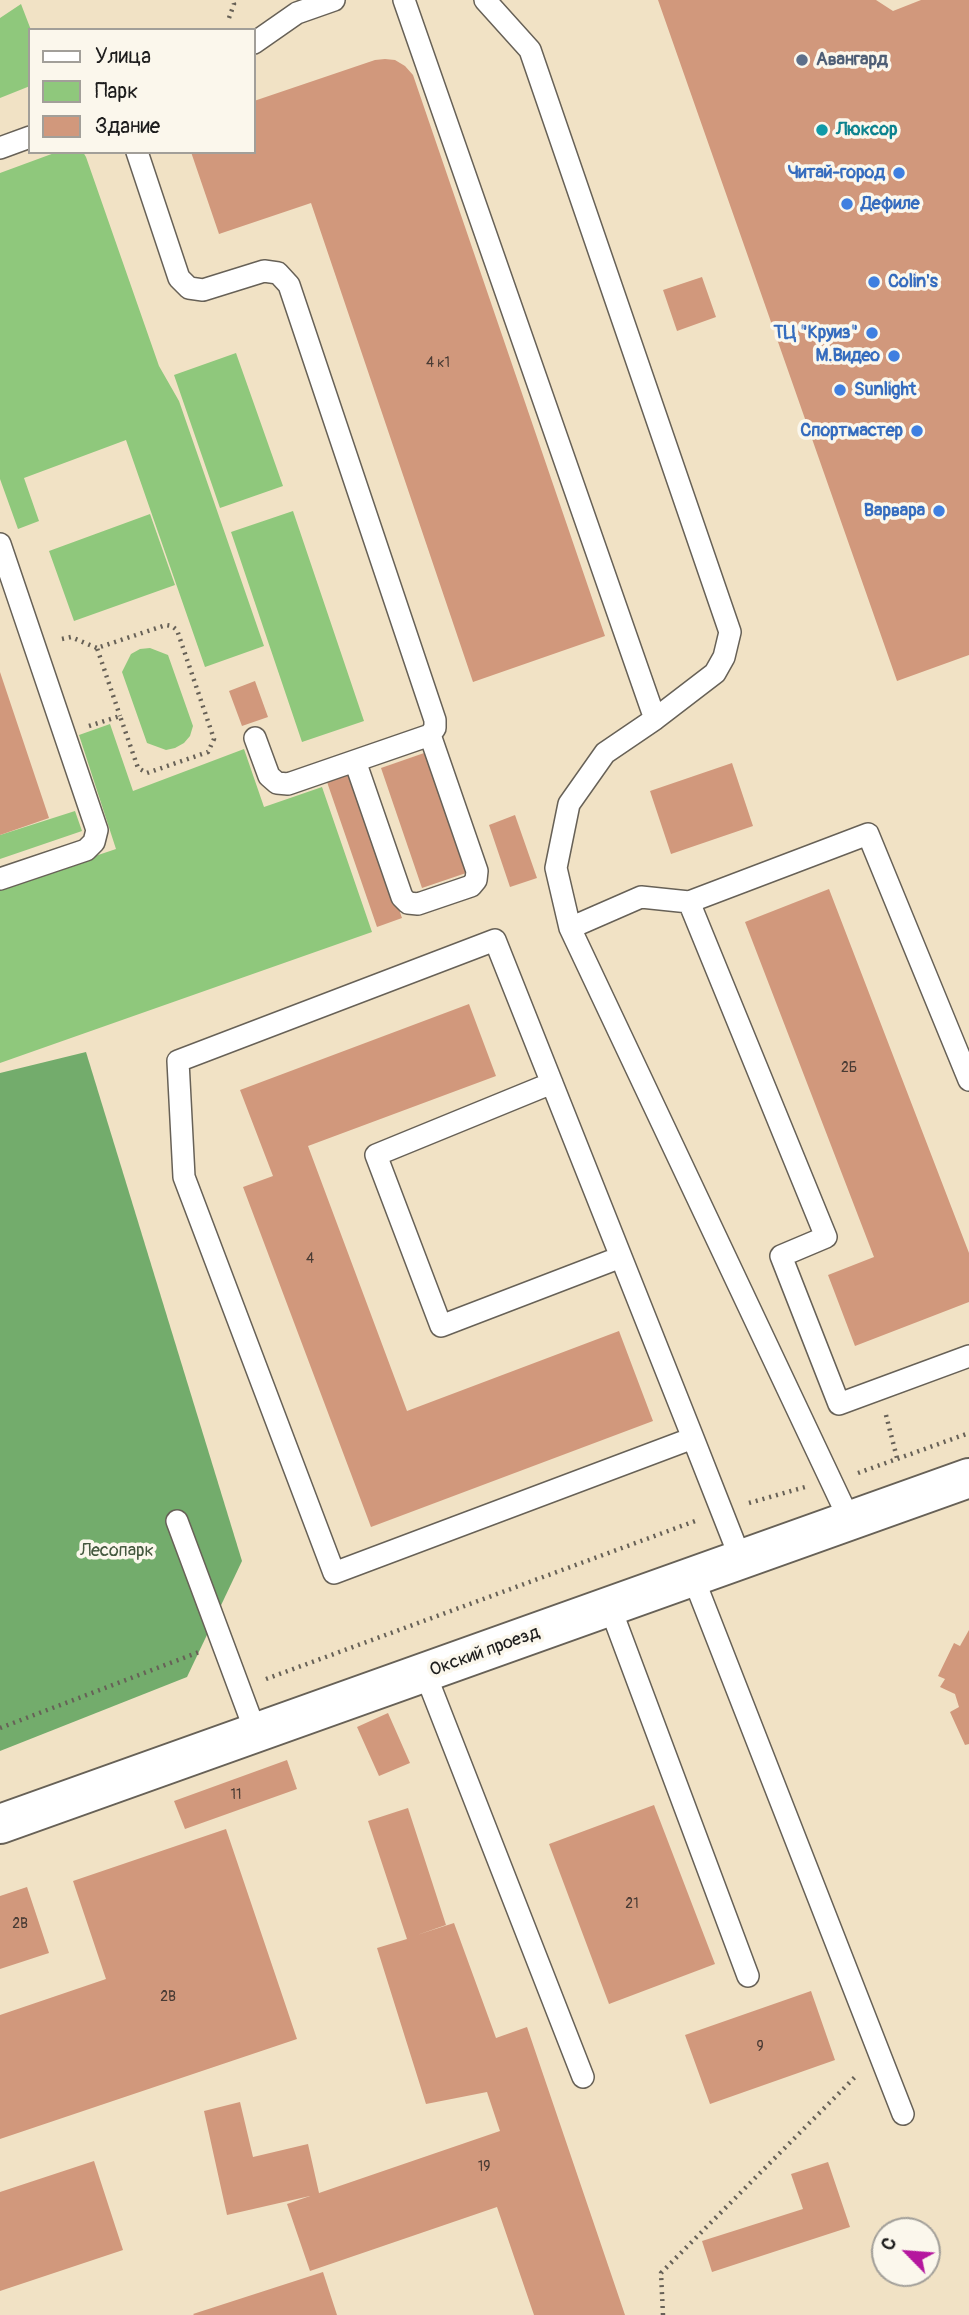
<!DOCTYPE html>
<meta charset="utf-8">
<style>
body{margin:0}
#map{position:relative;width:969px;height:2315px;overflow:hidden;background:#f1e2c5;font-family:Pangolin,sans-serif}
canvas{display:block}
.legend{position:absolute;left:28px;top:28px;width:228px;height:126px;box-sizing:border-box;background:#fbf7ec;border:2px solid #a29f99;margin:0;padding:9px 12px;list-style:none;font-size:21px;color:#1c1c1c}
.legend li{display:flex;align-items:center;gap:14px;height:35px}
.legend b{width:35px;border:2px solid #a29f99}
.north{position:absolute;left:871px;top:2217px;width:70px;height:70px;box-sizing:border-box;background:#fbf7ec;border:2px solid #a29f99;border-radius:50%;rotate:295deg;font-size:19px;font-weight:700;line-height:28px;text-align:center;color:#1c1c1c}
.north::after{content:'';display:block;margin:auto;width:24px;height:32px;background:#b5179e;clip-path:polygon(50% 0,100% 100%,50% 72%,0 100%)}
</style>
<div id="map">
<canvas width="969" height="2315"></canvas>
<ul class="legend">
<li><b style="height:9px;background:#fff"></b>Улица</li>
<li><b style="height:19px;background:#8fc87c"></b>Парк</li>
<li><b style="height:19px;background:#d1987c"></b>Здание</li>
</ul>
<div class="north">С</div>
</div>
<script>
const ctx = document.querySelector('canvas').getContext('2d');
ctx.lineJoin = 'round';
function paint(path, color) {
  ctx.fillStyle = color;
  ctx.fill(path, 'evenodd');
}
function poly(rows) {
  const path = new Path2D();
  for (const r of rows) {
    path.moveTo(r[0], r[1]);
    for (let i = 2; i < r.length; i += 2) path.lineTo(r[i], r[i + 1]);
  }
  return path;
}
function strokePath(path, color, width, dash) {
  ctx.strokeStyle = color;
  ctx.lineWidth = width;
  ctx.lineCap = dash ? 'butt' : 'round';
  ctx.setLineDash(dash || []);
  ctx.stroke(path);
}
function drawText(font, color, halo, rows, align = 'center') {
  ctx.font = font + ' Pangolin,sans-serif';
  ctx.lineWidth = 7;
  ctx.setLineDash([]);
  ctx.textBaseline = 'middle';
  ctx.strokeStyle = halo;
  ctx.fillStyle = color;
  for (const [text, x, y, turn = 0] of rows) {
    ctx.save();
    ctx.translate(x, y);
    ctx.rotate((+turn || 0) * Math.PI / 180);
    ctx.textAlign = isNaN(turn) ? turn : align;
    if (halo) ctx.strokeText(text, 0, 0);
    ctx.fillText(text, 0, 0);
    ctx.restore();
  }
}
paint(poly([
 [21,4,31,30,30,86,0,98,0,18],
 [57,152,83,152,86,157,159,366,179,401,264,646,205,667,126,440,24,478,39,521,18,529,0,479,0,173],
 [236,353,283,486,220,508,174,375],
 [293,511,364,721,302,742,231,532],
 [150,514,175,585,74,621,49,551],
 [150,648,168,655,193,726,190,736,184,743,175,748,166,750,147,743,122,672,131,654,140,649],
 [110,724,133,791,244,749,264,807,322,787,372,932,0,1063,0,888,116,849,79,735],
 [75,811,82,831,0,859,0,835]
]), '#8fc87c');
paint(poly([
 [86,1052,242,1561,187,1677,0,1751,0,1073]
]), '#73ac6c');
paint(poly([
 [658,0,876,0,893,11,921,0,969,0,969,655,897,681],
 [385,59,395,60,405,66,413,75,605,636,473,682,311,203,219,234,191,152,254,152,254,101,375,60],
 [702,277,716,317,677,331,663,290],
 [0,672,49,818,0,835],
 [255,681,268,717,242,726,229,691],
 [427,752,469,872,422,888,381,768],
 [732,763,753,826,671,854,650,791],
 [352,774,402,918,377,927,327,782],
 [515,815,537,878,510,887,489,825],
 [829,889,969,1253,969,1302,855,1346,828,1275,874,1257,745,922],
 [469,1004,496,1076,308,1146,407,1411,619,1331,653,1421,371,1527,243,1187,273,1176,240,1090],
 [969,1630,969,1744,965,1745,950,1712,959,1707,955,1694,940,1687,945,1679,938,1676,954,1643,960,1646],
 [388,1713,410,1763,379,1776,357,1727],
 [287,1760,297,1789,185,1829,174,1801],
 [654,1805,715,1964,609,2004,549,1844],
 [408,1808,446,1925,417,1935,454,1923,496,2038,527,2027,625,2315,534,2315,497,2207,310,2271,287,2204,310,2196,227,2215,204,2111,240,2102,253,2157,308,2144,319,2193,500,2131,487,2092,426,2104,377,1948,407,1939,368,1821],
 [226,1829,297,2039,0,2139,0,2015,106,1979,73,1881],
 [27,1887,49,1953,0,1969,0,1896],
 [811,1991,835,2060,710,2104,685,2035],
 [94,2161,123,2250,0,2291,0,2192],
 [828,2162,850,2227,712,2272,702,2241,803,2209,791,2174],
 [323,2272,337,2315,194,2315,193,2314]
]), '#d1987c');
const lane = poly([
 [404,0,655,719],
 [485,0,530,50,730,632,724,657,715,673,655,719,605,753,569,804,556,868,570,928,850,1521],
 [254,43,297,13,334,0],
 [0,148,30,137],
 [137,152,179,278,189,288,203,290,264,271,278,273,289,285,435,720,435,728,430,735,288,784,277,783,269,776,255,738],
 [0,544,97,830,94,842,86,850,0,879],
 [355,761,402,897,408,903,418,904,471,886,476,880,477,871,430,735],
 [570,928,641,897,689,902],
 [969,1080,868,834,689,902,826,1237,781,1256,839,1404,969,1356],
 [552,1083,376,1155,441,1326,621,1257],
 [693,1438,334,1573,184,1177,178,1061,495,940,693,1438,741,1560],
 [177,1521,256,1733],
 [693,1577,903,2114],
 [610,1607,748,1976],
 [425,1673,583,2077]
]);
const street = poly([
 [0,1824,969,1478]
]);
strokePath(lane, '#676157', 24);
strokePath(street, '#676157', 42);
strokePath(poly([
 [229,18,234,4,233,0],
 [62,639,71,637,97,648],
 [89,726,120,716,138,768,147,773,208,752,214,739,177,630,172,626,166,625,97,648,120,716],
 [886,1415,897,1458],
 [858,1473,969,1433],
 [749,1503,805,1487],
 [266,1679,698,1520],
 [0,1728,199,1652],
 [663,2315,661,2273,857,2075]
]), '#676157', 4.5, [2, 5]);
strokePath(lane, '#fff', 21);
strokePath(street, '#fff', 38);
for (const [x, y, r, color] of [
 [802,60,7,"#5c6f8a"],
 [822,130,7,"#0f9aa8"],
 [899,173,7,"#3f7fe0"],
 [847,204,7,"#3f7fe0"],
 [874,282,7,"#3f7fe0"],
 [872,333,7,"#3f7fe0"],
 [894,356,7,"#3f7fe0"],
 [840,390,7,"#3f7fe0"],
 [917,431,7,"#3f7fe0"],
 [939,511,7,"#3f7fe0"]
]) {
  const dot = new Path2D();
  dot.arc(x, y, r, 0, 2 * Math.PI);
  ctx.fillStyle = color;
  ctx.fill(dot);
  strokePath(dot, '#fbf7ec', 2.5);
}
drawText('14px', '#493b34', null, [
 ["4 к1",438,363],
 ["2Б",849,1068],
 ["4",310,1259],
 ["11",236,1795],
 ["21",632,1904],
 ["2В",20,1924],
 ["2В",168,1997],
 ["9",760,2047],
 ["19",484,2167]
]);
drawText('bold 18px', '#4e5e75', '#fbf7ec', [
 ["Авангард",816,60]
], 'left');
drawText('bold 18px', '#0d838f', '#fbf7ec', [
 ["Люксор",836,130]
], 'left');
drawText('bold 18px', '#366cbe', '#fbf7ec', [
 ["Читай-город",885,173],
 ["Дефиле",861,204,"left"],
 ["Colin's",888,282,"left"],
 ["ТЦ \"Круиз\"",858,333],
 ["М.Видео",880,356],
 ["Sunlight",854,390,"left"],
 ["Спортмастер",903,431],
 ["Варвара",925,511]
], 'right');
drawText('18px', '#44583e', '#fbf7ec', [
 ["Лесопарк",117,1551]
]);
drawText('18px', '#1c1c1c', '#fbf7ec', [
 ["Окский проезд",485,1652,-20]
]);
</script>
